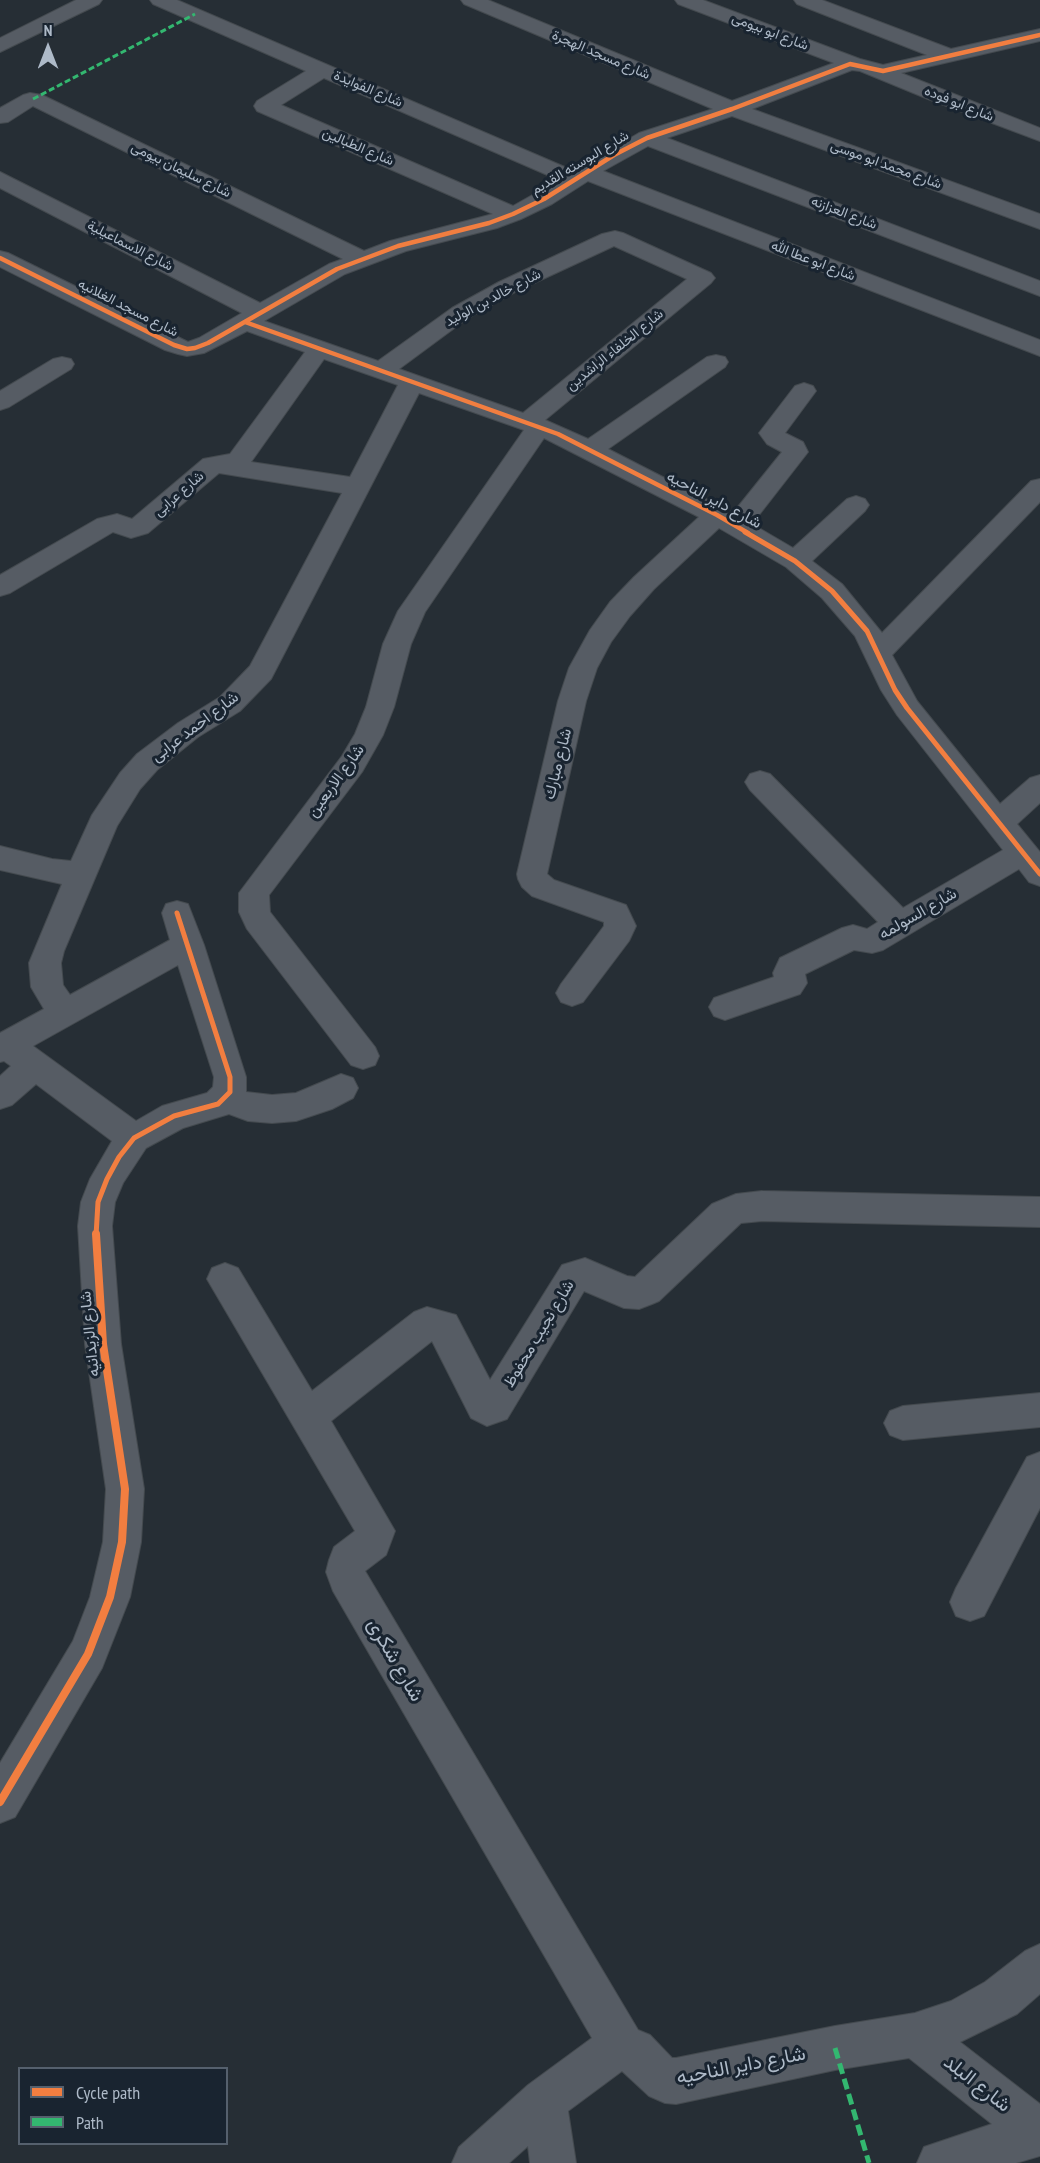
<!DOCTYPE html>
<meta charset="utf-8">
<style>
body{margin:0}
#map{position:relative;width:1040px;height:2163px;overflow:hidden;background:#262e35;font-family:"PT Sans Narrow",sans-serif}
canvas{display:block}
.legend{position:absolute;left:18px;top:2067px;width:210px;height:78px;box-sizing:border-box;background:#192430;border:2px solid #55606d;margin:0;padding:8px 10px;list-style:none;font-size:18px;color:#aebac8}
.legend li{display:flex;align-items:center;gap:12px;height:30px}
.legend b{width:30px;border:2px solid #55606d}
.north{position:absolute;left:18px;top:18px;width:60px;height:60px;-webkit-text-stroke:4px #192430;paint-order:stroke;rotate:0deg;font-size:16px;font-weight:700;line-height:24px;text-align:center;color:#aebac8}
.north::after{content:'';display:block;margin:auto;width:21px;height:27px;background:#aebac8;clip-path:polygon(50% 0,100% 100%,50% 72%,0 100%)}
</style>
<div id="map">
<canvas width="1040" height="2163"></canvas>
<ul class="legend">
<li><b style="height:8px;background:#f27e40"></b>Cycle path</li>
<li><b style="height:8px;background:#33b770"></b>Path</li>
</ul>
<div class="north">N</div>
</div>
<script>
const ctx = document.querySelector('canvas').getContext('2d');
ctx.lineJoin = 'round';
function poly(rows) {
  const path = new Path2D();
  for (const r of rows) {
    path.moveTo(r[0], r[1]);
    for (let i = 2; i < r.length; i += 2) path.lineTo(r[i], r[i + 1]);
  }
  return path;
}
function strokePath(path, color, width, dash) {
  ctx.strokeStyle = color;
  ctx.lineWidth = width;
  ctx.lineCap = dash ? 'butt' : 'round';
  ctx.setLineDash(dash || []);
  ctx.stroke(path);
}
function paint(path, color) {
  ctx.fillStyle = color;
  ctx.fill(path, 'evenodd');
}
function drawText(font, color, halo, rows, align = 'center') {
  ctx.font = font + ' "PT Sans Narrow",Vazirmatn,sans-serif';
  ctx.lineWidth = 6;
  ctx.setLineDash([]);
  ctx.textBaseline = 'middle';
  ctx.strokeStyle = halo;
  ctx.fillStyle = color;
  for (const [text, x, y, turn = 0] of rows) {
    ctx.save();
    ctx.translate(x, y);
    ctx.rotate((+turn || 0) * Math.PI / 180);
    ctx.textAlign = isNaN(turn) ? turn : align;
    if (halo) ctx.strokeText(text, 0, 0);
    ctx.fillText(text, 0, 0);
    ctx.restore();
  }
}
const minor = poly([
 [76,0,102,0,99,4,0,52,0,38,76,0],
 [150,0,177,0,574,171,639,133,713,109,464,4,461,0,488,0,732,101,834,63,678,4,675,0,703,0,860,59,883,65,927,55,797,4,794,0,822,0,951,49,1040,29,1040,41,901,73,1040,128,1040,141,928,99,860,71,852,70,752,109,1040,214,1040,229,732,116,667,138,1040,281,1040,296,648,146,603,171,1040,340,1040,356,588,181,552,204,521,219,497,228,406,251,345,274,264,321,378,361,452,308,499,282,602,234,615,231,623,233,711,273,715,278,711,283,545,420,588,439,707,357,716,355,725,357,728,362,725,367,608,449,733,513,782,452,767,444,759,433,795,386,804,383,813,386,816,391,785,433,803,442,808,452,752,524,793,548,847,499,856,496,865,499,869,505,865,511,812,561,842,584,882,633,1031,481,1040,479,1040,502,892,655,917,701,1000,804,1030,778,1040,775,1040,803,1017,824,1040,852,1040,886,1029,882,1019,869,883,950,872,953,854,950,805,974,807,983,800,994,725,1020,714,1016,709,1007,714,998,774,977,773,973,780,958,842,928,853,925,867,929,878,922,750,790,745,782,750,774,760,771,770,774,903,908,1003,850,897,715,881,690,855,636,822,598,786,567,719,528,654,589,630,616,611,642,597,668,586,701,547,874,554,880,626,905,636,926,629,941,583,1002,572,1006,561,1002,556,993,561,984,604,926,604,922,532,896,522,887,518,879,517,874,558,701,569,668,590,630,610,602,634,577,699,517,544,438,425,612,411,644,394,707,383,735,362,772,269,895,270,912,375,1047,379,1056,375,1065,363,1069,351,1065,247,929,239,912,239,893,342,756,355,734,366,707,383,644,398,611,524,430,419,393,271,679,240,711,198,737,157,770,140,789,117,826,64,951,61,963,63,985,70,995,170,940,162,913,166,904,177,901,188,904,204,945,246,1077,246,1092,272,1095,296,1093,341,1074,353,1078,358,1088,353,1098,332,1109,296,1121,272,1123,248,1121,229,1114,183,1128,146,1148,123,1183,115,1202,112,1226,121,1344,144,1489,141,1542,130,1597,102,1668,15,1817,0,1823,0,1763,73,1641,90,1597,103,1542,106,1489,85,1344,78,1226,81,1202,90,1179,112,1141,36,1084,12,1105,0,1109,0,1076,11,1066,4,1061,0,1062,0,1033,44,1009,31,987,29,963,62,884,0,870,0,846,52,859,71,861,92,815,120,773,137,754,178,723,220,697,250,666,342,493,219,473,148,533,131,538,113,532,10,593,0,596,0,575,97,519,117,514,132,519,203,459,230,454,305,352,247,331,204,353,187,356,178,354,165,350,0,267,0,251,8,253,188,342,199,338,242,313,0,188,0,172,260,303,329,264,343,259,33,106,8,122,0,123,0,108,23,95,30,93,42,95,364,251,390,241,493,214,257,111,254,106,257,101,306,71,153,4,150,0],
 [324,78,559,180,513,206,281,105,324,78],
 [614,246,687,279,523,413,399,369,468,318,515,292,614,246],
 [324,359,398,385,350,477,251,462,324,359],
 [178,965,214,1077,213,1087,207,1093,162,1106,136,1121,33,1046,178,965],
 [62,357,71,359,74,364,71,369,9,407,0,410,0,391,53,359,62,357],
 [762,1191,1040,1197,1040,1227,762,1221,741,1223,659,1301,652,1304,639,1309,624,1308,584,1291,507,1419,487,1426,471,1418,432,1341,331,1421,395,1531,386,1555,365,1571,638,2030,650,2035,672,2058,676,2058,835,2026,915,2013,951,2001,985,1982,1025,1951,1040,1944,1040,1994,1017,2014,960,2042,1040,2104,1040,2156,1016,2163,917,2163,924,2147,992,2124,909,2058,835,2070,676,2104,665,2103,649,2096,622,2071,568,2111,576,2163,530,2163,528,2146,509,2163,452,2163,459,2147,528,2085,592,2038,333,1591,326,1572,329,1560,334,1547,355,1531,207,1279,212,1268,225,1263,238,1268,312,1391,414,1312,427,1307,456,1315,490,1380,562,1265,585,1258,627,1276,635,1277,712,1204,736,1194,762,1191],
 [1040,1393,1040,1427,903,1440,890,1435,884,1423,890,1411,903,1406,1040,1393],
 [1040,1452,1040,1508,984,1616,970,1621,956,1616,950,1602,956,1588,1027,1457,1040,1452]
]);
strokePath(minor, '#444a4f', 2);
paint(minor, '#565c64');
strokePath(poly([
 [33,99,195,14]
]), '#33b770', 3, [6, 3]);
strokePath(poly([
 [835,2048,869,2163]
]), '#33b770', 5, [11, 5]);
strokePath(poly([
 [0,258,174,345,187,349,195,348,208,343,337,269,398,246,489,223,513,214,544,199,614,155,647,138,732,109,850,64,883,71,1040,35],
 [245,322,558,434,717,515,748,533]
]), '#f27e40', 4.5);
strokePath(poly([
 [745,532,795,561,832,591,867,631,895,690,907,708,1040,874],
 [96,1236,98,1202,107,1179,119,1157,134,1138,174,1116,218,1104,230,1092,230,1077,177,913]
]), '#f27e40', 5);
strokePath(poly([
 [0,1802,88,1654,110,1597,122,1542,125,1489,103,1344,96,1234]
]), '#f27e40', 8);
drawText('14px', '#aebac8', '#192430', [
 ["شارع ابو بيومى",770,32,21],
 ["شارع مسجد الهجرة",601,55,23],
 ["شارع الفوايدة",368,89,23],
 ["شارع ابو فوده",959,104,22],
 ["شارع الطبالين",358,147,23],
 ["شارع البوسته القديم",580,163,-31],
 ["شارع محمد ابو موسى",886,165,20],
 ["شارع سليمان بيومى",181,170,26],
 ["شارع العزازنه",844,213,21],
 ["شارع الاسماعيلية",130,246,27],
 ["شارع ابو عطا الله",813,261,21],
 ["شارع خالد بن الوليد",493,298,-28],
 ["شارع مسجد الغلانيه",128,308,27],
 ["شارع الخلفاء الراشدين",615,350,-39],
 ["شارع عرابى",179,494,-41]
]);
drawText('16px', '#aebac8', '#192430', [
 ["شارع داير الناحيه",714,500,28],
 ["شارع احمد عرابى",195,727,-37],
 ["شارع مبارك",558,764,-76],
 ["شارع الاربعين",336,781,-54],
 ["شارع السولمه",918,914,-30],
 ["شارع الزيدانيه",90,1334,-96],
 ["شارع نجيب محفوظ",539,1334,-59]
]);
drawText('20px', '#aebac8', '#192430', [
 ["شارع شكرى",395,1660,60],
 ["شارع داير الناحيه",741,2066,-11],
 ["شارع البلد",977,2084,38]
]);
</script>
